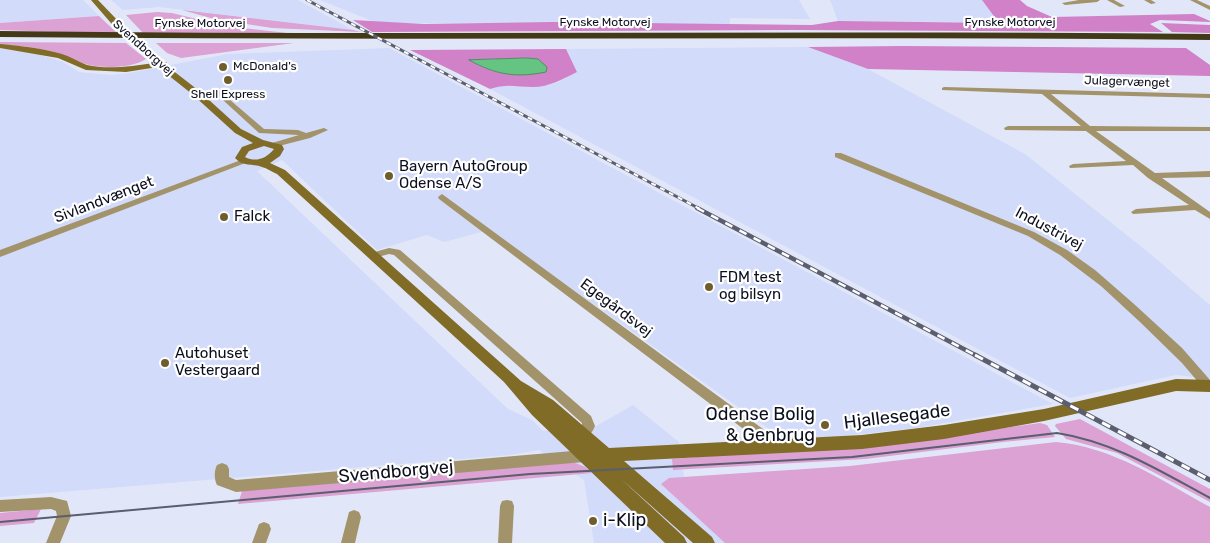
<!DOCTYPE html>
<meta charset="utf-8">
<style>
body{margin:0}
canvas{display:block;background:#e1e7f8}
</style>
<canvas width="1210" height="543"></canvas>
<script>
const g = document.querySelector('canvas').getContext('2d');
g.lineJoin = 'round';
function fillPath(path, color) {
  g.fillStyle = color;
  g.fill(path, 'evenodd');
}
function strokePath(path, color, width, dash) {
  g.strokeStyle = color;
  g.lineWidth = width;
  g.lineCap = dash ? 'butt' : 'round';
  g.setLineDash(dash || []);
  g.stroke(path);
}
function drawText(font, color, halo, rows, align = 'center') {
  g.font = font + ' Rubik,sans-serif';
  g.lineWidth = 4.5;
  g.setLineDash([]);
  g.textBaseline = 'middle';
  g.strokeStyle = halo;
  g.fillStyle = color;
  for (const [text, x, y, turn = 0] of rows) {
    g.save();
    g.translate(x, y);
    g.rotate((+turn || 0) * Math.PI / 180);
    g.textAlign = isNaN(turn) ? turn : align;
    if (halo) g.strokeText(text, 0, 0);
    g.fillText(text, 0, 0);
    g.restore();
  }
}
fillPath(new Path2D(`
 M0,0H83L99,16L0,23Z
 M111,0H298L353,30L159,7L123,10Z
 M320,0H799L810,19L730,18V24L377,23Z
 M830,0H982L1000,23L838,21Z
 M808,47L868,69L1025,154L1148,252L1210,305V379L1176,375L1070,398L490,89L503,84L533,87L556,83L577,72L566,49Z
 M0,48L29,51L63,62L79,72L111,75L129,73L228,54L389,48L1053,404L916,428L799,441L779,436L489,230L444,242L427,235L377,250L282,160L257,171L508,409L532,420L543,431L591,429L633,405L679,442L684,477L774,471L818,543H594L584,480L539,450L510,455L0,497Z`), '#d2dbf9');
fillPath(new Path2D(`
 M182,10L353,30L361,32L272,28L214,19Z
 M157,12L172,13L225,26L296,34H144L126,15Z
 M99,16L118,34L0,30V23Z
 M0,42L126,43L146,59C130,69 100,69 82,63C71,59 61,53 50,51C33,47 17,45 0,45Z
 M156,43H294L181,58L167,53Z
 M1080,419L1210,489V502L1117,453L1066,439L1055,426L1056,424Z
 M1040,423L1047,425L1055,437L1003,442L865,459L673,470L672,459L911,441Z
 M1056,442C1113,447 1161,480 1210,507V543H725L661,484L669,478L850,466Z
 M573,462L585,467L592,473L238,504L242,491Z
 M41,509L34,523L0,526V513Z`), '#dba2d3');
fillPath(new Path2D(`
 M982,0H1020L1027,6L1052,17L1194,14L1210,21V22L1160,20L1150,24L1163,32L794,30L372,32L353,20L424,24L553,22L812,25L838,21L999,23Z
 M1161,23L1210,25V33L1172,32Z
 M903,46L1186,48L1210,65V76L868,69L808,47Z
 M566,49L577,72C563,79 549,87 533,87C516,87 507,83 490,89L410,50ZM527,58L538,60L529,75C507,75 488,72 470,60Z`), '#d181c7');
const water = new Path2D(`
 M527,58L538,59L547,67L546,72C516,78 496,75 469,60Z`);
fillPath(water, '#66c482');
strokePath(water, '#4b8e64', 1);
fillPath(new Path2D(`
 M1079,0H1100L1097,2L1065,5L1062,3Z
 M1107,0H1114L1125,6L1120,7Z
 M1144,0H1151L1156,3L1151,4Z
 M1190,0H1197L1210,6V10Z
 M944,87L1210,94V98L1051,94L1090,126L1210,127V131H1096L1155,173L1210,171V177L1162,178L1210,212V219L1195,210L1133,214L1131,212L1136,209L1189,205L1148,178L1133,165L1070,168L1069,166L1073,164L1126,161L1086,131L1005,130L1004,128L1008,126H1081L1042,94L942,90V88Z
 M212,88H216L264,129L298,130L306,133L324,128L328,130L310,138L275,147H272V143L299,135L259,133L212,90Z
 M835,153H841L1034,232L1067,250L1095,270L1134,304L1182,348L1210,380V390L1204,389L1182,363L1140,322L1101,286L1060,255L1028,236L835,157Z
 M241,160H247L248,162L0,257V250Z
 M442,194L763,429L772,448L771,452L766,454L761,452L754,437L439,199L438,197Z
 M389,248L400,250L591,416L595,426C592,433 587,441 579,438L577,434L582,425V423L394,255L389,254L374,258L369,255L371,253Z
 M584,450L589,452L591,456L589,460L584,462L236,492L217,485C214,479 214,471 217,465L222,463L227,465L229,469V477L236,480Z
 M51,497L67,501L71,516L60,543H46L57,516L56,511L51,509L0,512V500Z
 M507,500L512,501L514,506L512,543H498L500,506L502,501Z
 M354,510L359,512L361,517L355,543H341L349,512Z
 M264,522L269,524L271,529L266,543H252L259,524Z`), '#a2936a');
fillPath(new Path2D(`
 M91,0H98L123,26L162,62H167V66L198,90L241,129L263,140L282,145L284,149L280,156L270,163L285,170L521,381L553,400L609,448L862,435L944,425L1044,409L1176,379L1210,380V392L1176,391L1044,421L944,439L862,449L624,461L712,537L715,543H693L620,478L684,537L687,543H665L532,415L504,382L277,174C272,172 267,168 262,167C252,163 243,167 235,158L242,147L253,143L235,133L192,94L158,67L126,72L86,70L58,58L0,48V44C21,46 42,48 62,54C71,57 79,62 87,65C108,70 133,66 154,63L117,30ZM264,146L274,149C267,158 256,163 245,157L249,151Z`), '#806b27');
fillPath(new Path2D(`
 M0,31C403,36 807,30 1210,34V40C807,36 403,41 0,37Z`), '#443917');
strokePath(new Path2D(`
 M0,522L530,474L852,457L1057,433C1114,442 1160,471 1210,498`), '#5a5e6e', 2);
const railFar2 = new Path2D(`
 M307,0L700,209`);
const railFar1 = new Path2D(`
 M697,208L977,356`);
const rail = new Path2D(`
 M975,355L1210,480`);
strokePath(railFar2, '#5a5e6e', 3);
strokePath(railFar1, '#5a5e6e', 4.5);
strokePath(rail, '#5a5e6e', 5);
strokePath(railFar2, '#fff', 2, [5]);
strokePath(railFar1, '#fff', 2.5, [8]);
strokePath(rail, '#fff', 3, [9]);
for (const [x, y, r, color] of [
 [223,67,5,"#6f5e2c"],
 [228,80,5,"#6f5e2c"],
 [389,176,5,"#6f5e2c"],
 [224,217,5,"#6f5e2c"],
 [709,287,5,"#6f5e2c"],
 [165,363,5,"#6f5e2c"],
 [825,425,5,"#6f5e2c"],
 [593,521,5,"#6f5e2c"]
]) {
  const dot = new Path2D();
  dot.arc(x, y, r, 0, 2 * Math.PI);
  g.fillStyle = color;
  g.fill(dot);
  strokePath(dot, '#fff', 2);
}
drawText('12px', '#0c0f1e', '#fff', [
 ["Fynske Motorvej",605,23],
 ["Fynske Motorvej",1010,23],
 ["Fynske Motorvej",200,24],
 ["Svendborgvej",143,48,42],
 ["Julagervænget",1127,82,2]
]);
drawText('12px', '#0c0f1e', '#fff', [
 ["McDonald's",233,67],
 ["Shell Express",228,95,"center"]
], 'left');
drawText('15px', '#0c0f1e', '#fff', [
 ["Bayern AutoGroup",399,167],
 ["Odense A/S",399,184],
 ["Falck",234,217],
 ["FDM test",719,278],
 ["og bilsyn",719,295],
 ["Autohuset",175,354],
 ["Vestergaard",175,371]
], 'left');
drawText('15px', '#0c0f1e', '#fff', [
 ["Sivlandvænget",104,200,-21],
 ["Industrivej",1049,229,28],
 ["Egegårdsvej",616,308,37]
]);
drawText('18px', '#0c0f1e', '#fff', [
 ["Odense Bolig",815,415],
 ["& Genbrug",815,436],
 ["i-Klip",603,521,"left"]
], 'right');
drawText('18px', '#0c0f1e', '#fff', [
 ["Hjallesegade",897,417,-7],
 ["Svendborgvej",396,472,-5]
]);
</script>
